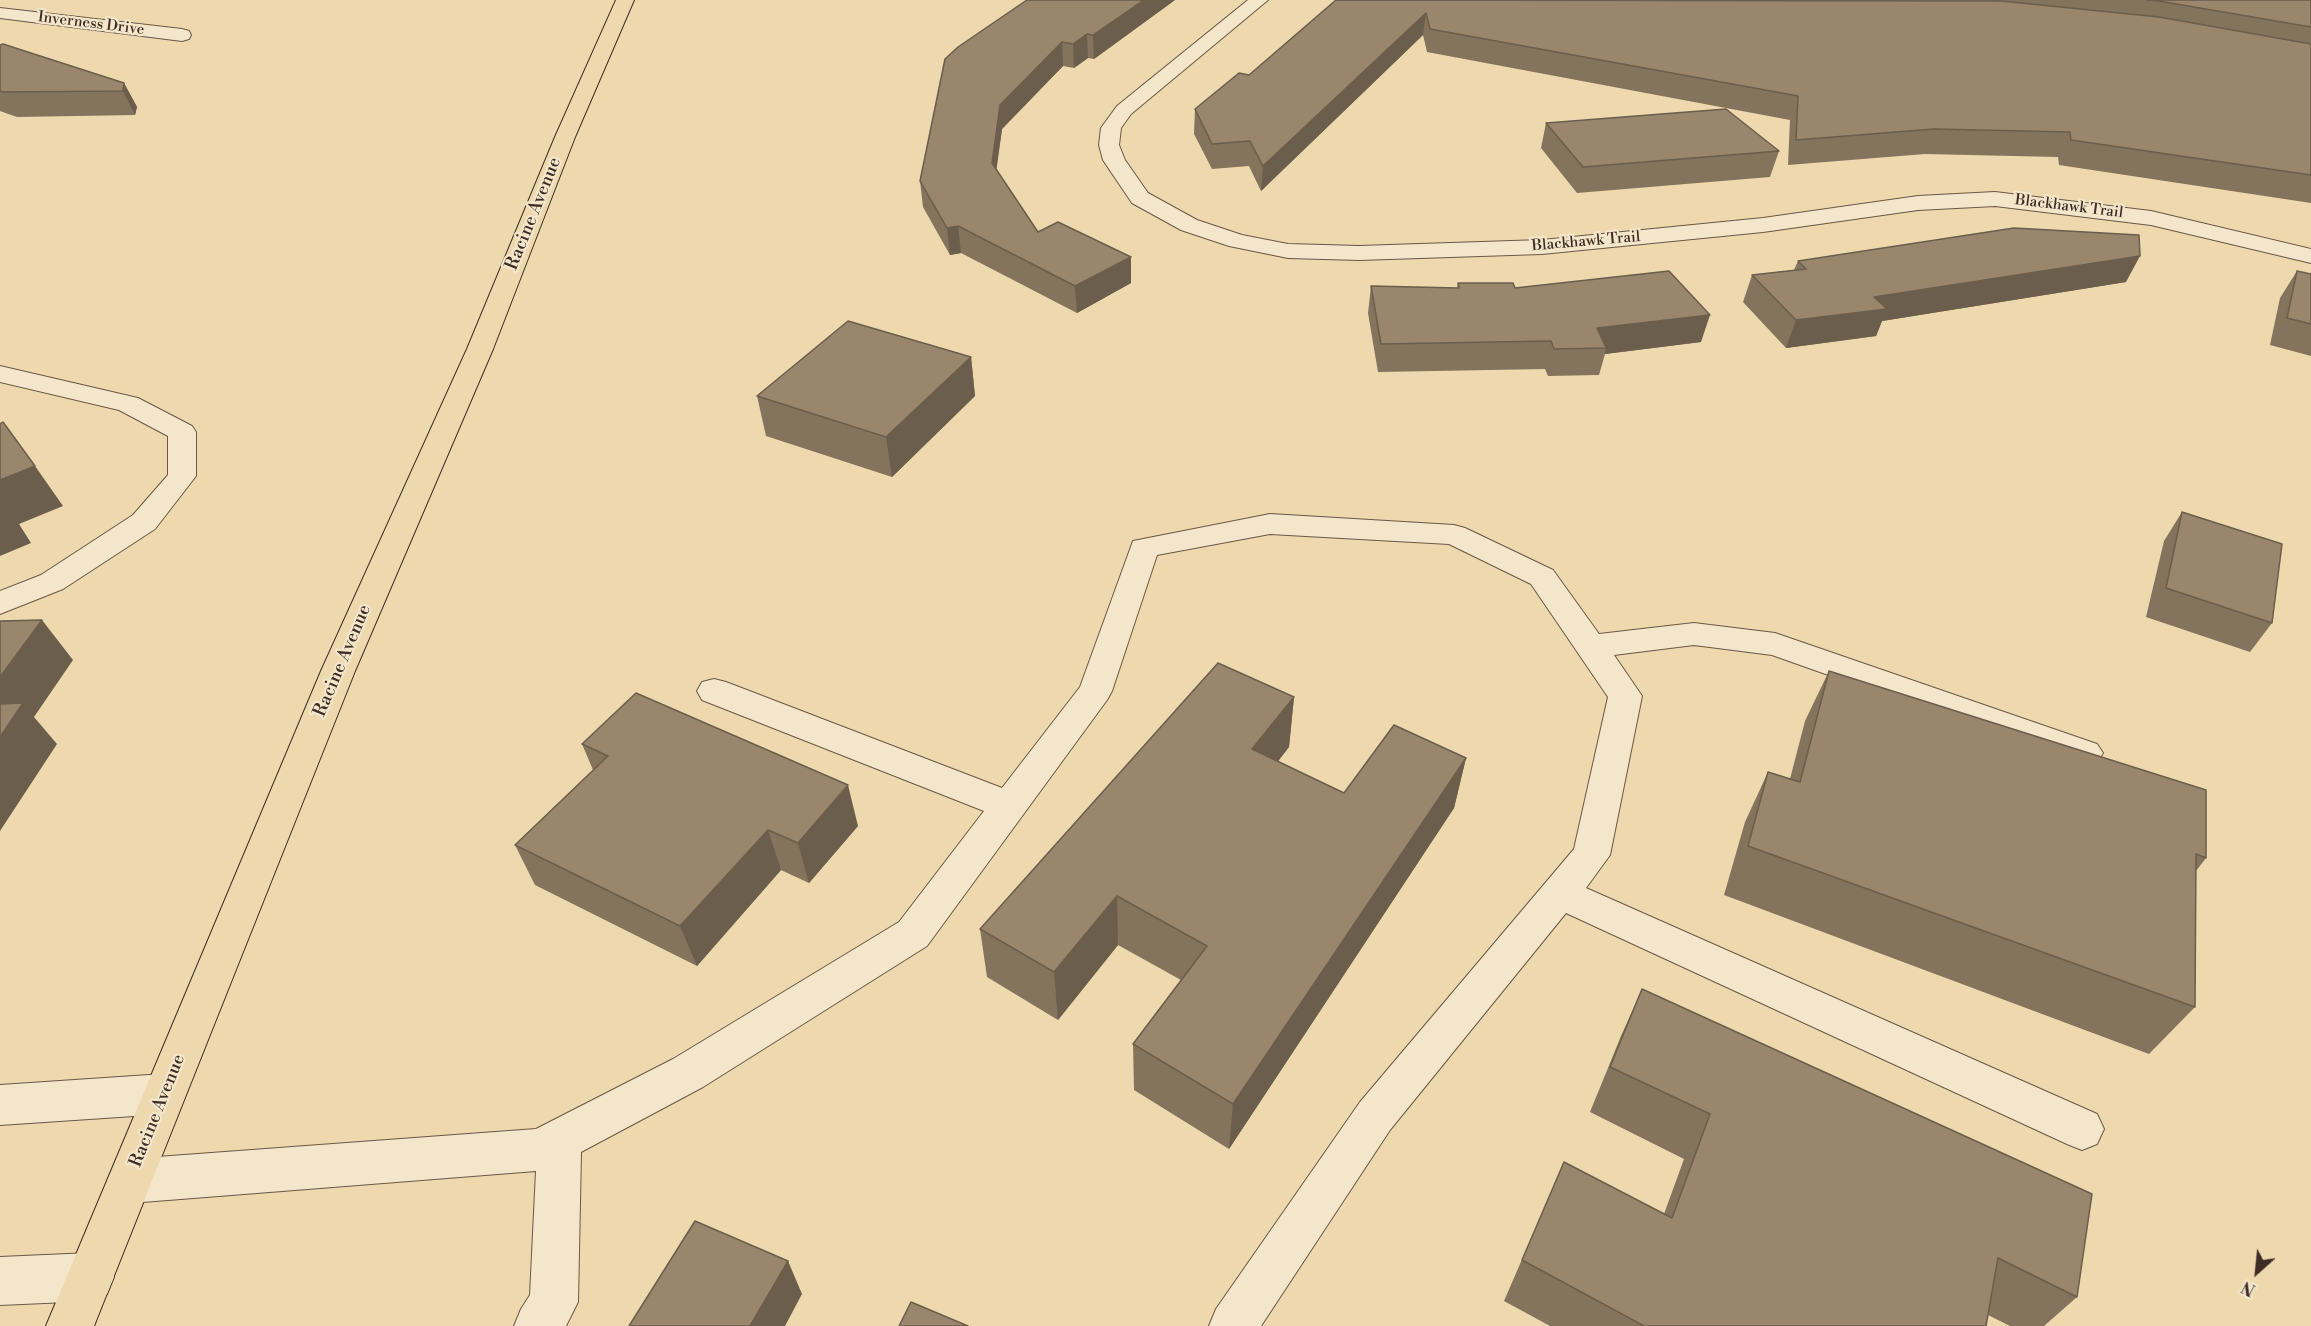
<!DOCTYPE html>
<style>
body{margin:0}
#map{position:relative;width:2311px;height:1326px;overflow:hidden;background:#edd9ad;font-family:"Libre Bodoni",serif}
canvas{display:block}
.north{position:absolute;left:2227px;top:1242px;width:60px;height:60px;-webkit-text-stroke:4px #f3e6ca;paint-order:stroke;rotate:207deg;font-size:16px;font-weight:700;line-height:24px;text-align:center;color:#3f2c25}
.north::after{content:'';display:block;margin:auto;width:21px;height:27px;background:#3f2c25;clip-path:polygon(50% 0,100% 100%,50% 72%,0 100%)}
</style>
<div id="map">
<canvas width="2311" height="1326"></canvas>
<div class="north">N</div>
</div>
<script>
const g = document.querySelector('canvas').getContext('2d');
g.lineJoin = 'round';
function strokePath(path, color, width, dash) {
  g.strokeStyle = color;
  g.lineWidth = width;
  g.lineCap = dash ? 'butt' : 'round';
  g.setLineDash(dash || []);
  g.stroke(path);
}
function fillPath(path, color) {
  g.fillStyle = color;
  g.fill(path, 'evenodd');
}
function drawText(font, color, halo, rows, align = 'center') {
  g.font = font + ' "Libre Bodoni",serif';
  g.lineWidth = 4.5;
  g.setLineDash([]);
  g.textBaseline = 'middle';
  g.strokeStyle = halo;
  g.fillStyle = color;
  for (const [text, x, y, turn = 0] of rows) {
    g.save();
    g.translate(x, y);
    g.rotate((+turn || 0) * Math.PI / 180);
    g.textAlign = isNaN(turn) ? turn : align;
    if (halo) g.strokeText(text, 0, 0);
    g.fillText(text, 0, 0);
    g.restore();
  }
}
const minor = new Path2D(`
 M1248,0H1268L1131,114L1121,128L1119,145L1125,160L1148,193L1197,220L1242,235L1288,244L1359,246L1542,240L1763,218L1918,196L1995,192L2151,211L2311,249V263L2151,225L1995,206L1918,210L1763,232L1542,254L1359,260L1288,258L1229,246L1181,230L1132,203L1103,160L1099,145L1101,128L1117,106Z
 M0,8L182,29L189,31L191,35L189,39L182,41L0,18Z
 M0,366L138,398L192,426L196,432V476L155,529L63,589L0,614V591L41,575L133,515L168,475V436L119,410L0,382Z
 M1270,514L1454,525L1465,528L1553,570L1599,634L1694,623L1775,633L2097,744L2103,753L2097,762L2085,766L1772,655L1694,645L1614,655L1642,696L1610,855L1586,888L2097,1114L2104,1129L2097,1144L2082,1150L2067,1144L1566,913L1390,1130L1261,1326H1209L1216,1309L1360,1102L1574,849L1608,697L1531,584L1449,544L1270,534L1157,555L1112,691L1107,700L927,946L703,1087L581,1152L578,1302L566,1326H514L521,1309L530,1295L536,1171L130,1203L114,1196L107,1181L114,1166L130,1159L536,1129L673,1059L899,922L984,811L702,700L697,691L702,682L714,679L726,682L1002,788L1080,687L1133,541Z
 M164,1074L179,1080L185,1094L179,1108L164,1114L0,1125V1085Z
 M90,1253L107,1260L114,1277L107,1294L90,1301L0,1305V1257Z`);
const major = new Path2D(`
 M616,0H634L575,137L493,349L355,671L94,1326H46L321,671L467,349L555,137Z`);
strokePath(minor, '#6a5747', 2);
strokePath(major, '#3f2c25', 2);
fillPath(minor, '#f3e6ca');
fillPath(major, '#edd9ad');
fillPath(new Path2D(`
 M1175,0L1094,59L1088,58L1074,68L1063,66L1002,129L996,170L1038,232L1131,283L1077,313L961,253L950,255L923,207L920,181L958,47Z
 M1336,0H2311V203L2059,165L2058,157L1925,154L1788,165L1790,120L1427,52L1423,35L1261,191L1249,166L1212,169L1194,134L1195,109L1249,75Z
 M0,45L124,83L137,107L135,115L17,117L0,111Z
 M1546,123L1779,151L1770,177L1577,193L1541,148Z
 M1798,261L2126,282L1882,321L1876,336L1786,348L1743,302L1752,275L1794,270Z
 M2297,271L2311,274V356L2270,345L2280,298Z
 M1458,283L1515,288L1701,342L1605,354L1599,375L1548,376L1545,369L1378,372L1368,313L1371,286L1457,288Z
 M971,357L975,396L892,477L766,436L757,396Z
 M2182,512L2272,623L2250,652L2146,617L2164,541Z
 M1829,671L2206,858L2196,871L2195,1007L2149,1054L1724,895L1745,822L1768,772L1790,779L1805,721Z
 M1294,697L1289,747L1278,761L1344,793L1466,758L1454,808L1229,1149L1134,1090L1133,1044L1181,980L1118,945L1058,1020L987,977L980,929Z
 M582,744L858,826L809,883L781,870L697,966L535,885L515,845L593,770Z
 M1642,989L2077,1297L2044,1326H2010L1988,1315L1986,1326H1550L1504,1301L1564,1162L1664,1214L1684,1159L1590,1112L1621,1036Z`), '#84735d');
fillPath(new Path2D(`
 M1144,0H1175L1094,59L1093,35Z
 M1426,13L1423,35L1261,191L1263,166Z
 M1087,34L1088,58L1074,68L1073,44Z
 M1062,42L1063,66L1002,129L994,188L992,163L1000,105Z
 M124,83L137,107L135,115L123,91Z
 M958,226L961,253L950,255L947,228Z
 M2140,256L2126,282L1882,321L1876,336L1786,348L1796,320L1874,297Z
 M1131,257V283L1077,313L1075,286Z
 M1710,315L1701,342L1605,354L1606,348L1597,328Z
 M971,357L975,396L892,477L886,437Z
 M35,466L63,506L19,524L31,543L0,556V480Z
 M42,620L73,660L34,717L57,744L0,831V677Z
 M1294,697L1289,747L1249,799L1252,749Z
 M1466,758L1454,808L1229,1149L1233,1104Z
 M848,785L858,826L809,883L798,843Z
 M768,830L781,870L697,966L680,926Z
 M1117,896L1118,945L1058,1020L1054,972Z
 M788,1261L802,1294L785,1326H750Z`), '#6b5e4c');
const building = new Path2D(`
 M1027,0H1144L1093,35L1087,34L1073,44L1062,42L1000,105L992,163L1038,232L1058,222L1131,257L1075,286L958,226L947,228L920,181L945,59L958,47Z
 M1336,0L2001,1L2159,17L2311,44V175L2071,140L2070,132L1934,129L1796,140L1798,96L1430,29L1426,13L1263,166L1250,141L1212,144L1195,109L1239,73L1249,75Z
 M2147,0H2311V27L2159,1Z
 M3,44L124,83L123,91L3,92L0,91V45Z
 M1726,109L1779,151L1583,167L1546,123Z
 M2014,228L2139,235L2140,256L1874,297L1887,309L1796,320L1752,275L1806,269L1798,261Z
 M1669,271L1710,315L1597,328L1606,348L1554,349L1551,341L1381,344L1371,286L1459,288L1458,283H1513L1515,288Z
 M2297,271L2311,274V324L2287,318Z
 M848,321L971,357L886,437L757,396Z
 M3,422L35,466L0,480V424Z
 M2182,512L2282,544L2272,623L2166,588Z
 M42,620L0,677V621Z
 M1218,663L1294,697L1252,749L1344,793L1394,725L1466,758L1233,1104L1133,1044L1207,946L1117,896L1054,972L980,929Z
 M1829,671L2206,790V858L2196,854L2195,1007L1748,846L1768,772L1800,782Z
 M636,693L848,785L798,843L768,830L680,926L515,845L608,756L582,744Z
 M23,703L0,737V704Z
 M1642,989L2092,1194L2077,1297L1998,1258L1986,1326H1644L1522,1260L1564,1162L1672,1218L1710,1114L1610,1067Z
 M695,1221L788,1261L750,1326H629Z
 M911,1302L968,1326H899Z`);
fillPath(building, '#99866c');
strokePath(building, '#6b5e4c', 1.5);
drawText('15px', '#3f2c25', '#f3e6ca', [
 ["Inverness Drive",91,24,7],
 ["Blackhawk Trail",2069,207,7],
 ["Blackhawk Trail",1586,242,-5]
]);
drawText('18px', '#3f2c25', '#f3e6ca', [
 ["Racine Avenue",534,214,-68],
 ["Racine Avenue",343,661,-67],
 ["Racine Avenue",158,1111,-68]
]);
</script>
